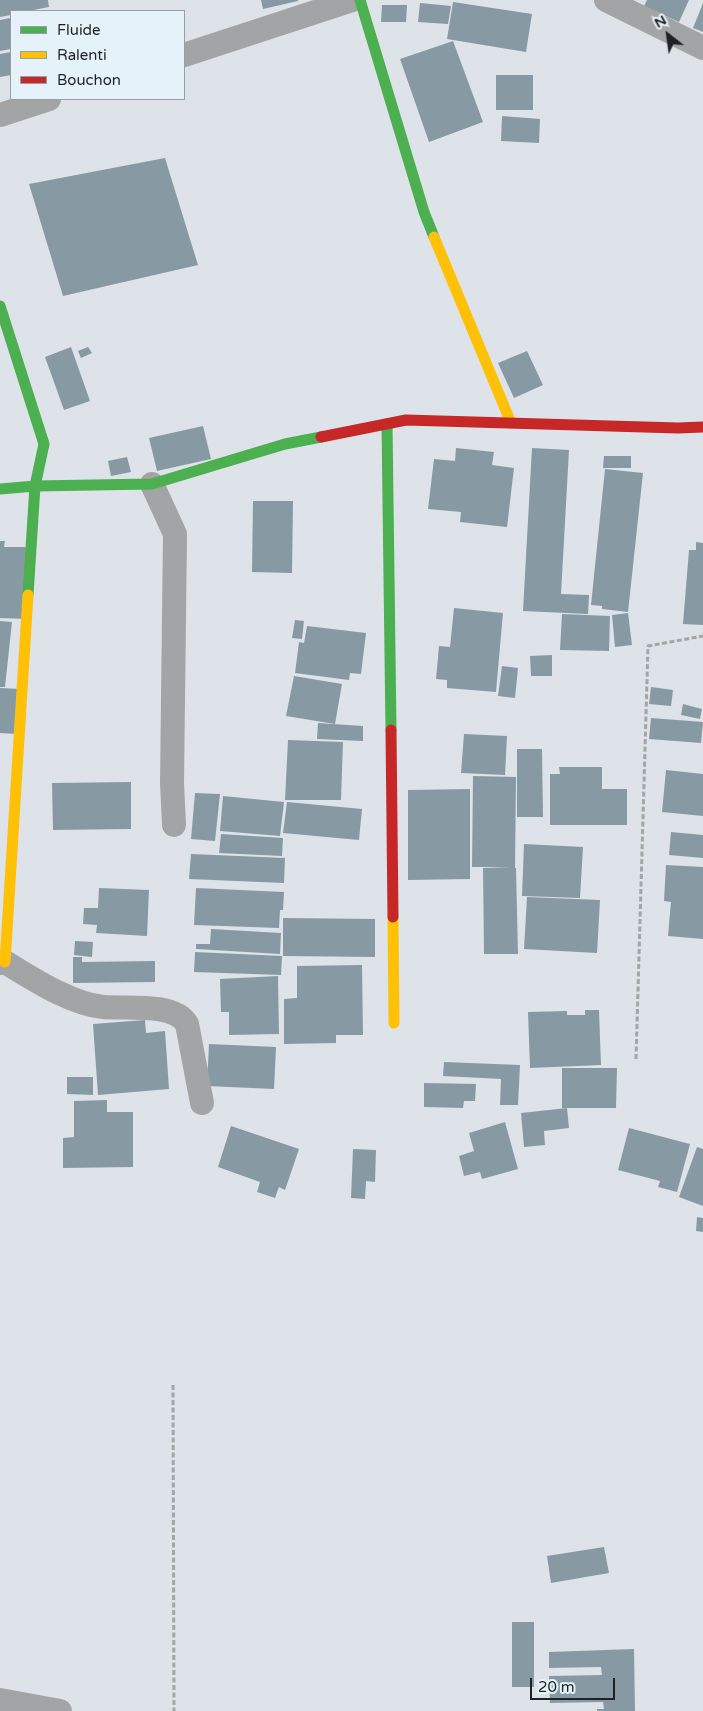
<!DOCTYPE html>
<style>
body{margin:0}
#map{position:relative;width:703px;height:1711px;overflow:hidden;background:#dde3e8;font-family:"Varela Round",sans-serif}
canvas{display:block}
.legend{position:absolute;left:10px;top:10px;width:175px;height:90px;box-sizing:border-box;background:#e6f2f9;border:1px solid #969fa4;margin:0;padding:6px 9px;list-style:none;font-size:15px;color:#1e2225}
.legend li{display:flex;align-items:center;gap:10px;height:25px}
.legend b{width:25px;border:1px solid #969fa4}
.north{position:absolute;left:643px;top:10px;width:50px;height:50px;-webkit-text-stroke:4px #e6f2f9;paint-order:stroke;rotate:330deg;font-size:14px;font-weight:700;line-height:20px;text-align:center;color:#1e2225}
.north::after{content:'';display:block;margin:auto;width:18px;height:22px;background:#1e2225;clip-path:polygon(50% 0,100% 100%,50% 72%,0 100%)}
.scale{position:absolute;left:530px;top:1678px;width:85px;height:22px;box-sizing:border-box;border:2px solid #1e2225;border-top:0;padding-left:6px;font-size:15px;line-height:18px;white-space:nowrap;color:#1e2225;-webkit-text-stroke:4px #e6f2f9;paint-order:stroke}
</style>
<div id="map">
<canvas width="703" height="1711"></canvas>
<ul class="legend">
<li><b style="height:6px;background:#4caf50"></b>Fluide</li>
<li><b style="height:6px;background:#ffc107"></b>Ralenti</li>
<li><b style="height:6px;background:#c62828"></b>Bouchon</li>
</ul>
<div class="north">N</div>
<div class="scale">20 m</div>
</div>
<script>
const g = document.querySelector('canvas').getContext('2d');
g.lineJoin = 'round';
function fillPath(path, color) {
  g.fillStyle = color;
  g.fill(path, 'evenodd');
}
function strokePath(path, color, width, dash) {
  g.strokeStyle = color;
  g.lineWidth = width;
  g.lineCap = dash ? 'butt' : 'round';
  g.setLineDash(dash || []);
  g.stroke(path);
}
fillPath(new Path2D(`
 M0,0H48L49,7L28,11H11V15L0,17Z
 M261,0H298V1L263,9Z
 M647,0H689L679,22L644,6Z
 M453,2L532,14L526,52L447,39Z
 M420,3L451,6L448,24L418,22Z
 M703,3V32L693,28Z
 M382,5H407L406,22H381Z
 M10,18L11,49L0,51V20Z
 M453,41L483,122L429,142L400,59Z
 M11,52V75L0,77V54Z
 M496,75H533V110H496Z
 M502,116L540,119L539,143L501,141Z
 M165,158L198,265L63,296L29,184Z
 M71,347L90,401L64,410L45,357Z
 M88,347L92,353L81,358L78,351Z
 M527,351L543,385L514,398L498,363Z
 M203,426L211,459L157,471L149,438Z
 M456,448L494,452L492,465L514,468L507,527L460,522L461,512L428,509L434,459L455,461Z
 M532,448L569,450L561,594L589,595L588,614L523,611Z
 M604,456H631V468H603Z
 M127,457L131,472L111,476L108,461Z
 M605,469L643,473L628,612L602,609V606L591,605Z
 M253,501H293L292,573L252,572Z
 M0,541H5L4,547H27V619L0,618Z
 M696,542L703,543V625L683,624L689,550H696Z
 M454,608L503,613L496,692L447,688V680L436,679L439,646L450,647Z
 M628,613L632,645L615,647L612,615Z
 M562,614L610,616L609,651L560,650Z
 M295,620L304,621L302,639L292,638Z
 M0,621L12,622L5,687H0Z
 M307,626L366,633L361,674L350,673L349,680L295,673L299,642L304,643Z
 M552,655V676H531L530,656Z
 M502,666L518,668L515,698L498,696Z
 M294,676L342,684L335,724L286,716Z
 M651,687L673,690L671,706L649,704Z
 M0,688L20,689L17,734L0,733Z
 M683,704L702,709L700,719L681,715Z
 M651,718L703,722L701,743L649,739Z
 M318,723L363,726V741L317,739Z
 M464,734L507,736L505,775L461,773Z
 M288,740L343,742L341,800H285Z
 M517,749H542L543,817H517Z
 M559,767H602V789H627V825H550V774H560Z
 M666,770L703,774V816L662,812Z
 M473,776L516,777L515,868H516L518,954H484L483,868L511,867H472Z
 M131,782V829L53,830L52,783Z
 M470,789V879L408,880V790Z
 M195,793L220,794L215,841L191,839Z
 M223,796L284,802L280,836L220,831Z
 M287,802L362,809L359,840L283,833Z
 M671,832L703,835V858L669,855Z
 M221,834L283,838L282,856L219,853Z
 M524,844L583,847L580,898L522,896Z
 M191,854L285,858L284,883L189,879Z
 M666,865L703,867V939L668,936L671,902L664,901Z
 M99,888L149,890L147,936L96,933L97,925L83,924L84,908H98Z
 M196,888L284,892L283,910H280L279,928L194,925Z
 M527,897L600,900L597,953L524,949Z
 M283,918L375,919V957L283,956Z
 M211,929L281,933L280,954L196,949V944H210Z
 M75,941L93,942L92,957L74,955Z
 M195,952L282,956L281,975L194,972Z
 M73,957H82V962L155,961V982L73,983Z
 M362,965L363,1035H336V1043L284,1044V999L297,998V966Z
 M278,976L279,1034L229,1035V1012H221L220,979Z
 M585,1010H599L601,1065L530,1068L528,1012L567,1011V1015H585Z
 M145,1020L146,1033L165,1031L169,1089L98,1095L93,1024Z
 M209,1044L276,1047L274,1089L207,1086Z
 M444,1062L520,1065L518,1105H500L501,1079L443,1076Z
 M562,1068H617L616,1108H562Z
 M67,1077H93V1095L67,1094Z
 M424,1083L476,1084L475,1101H464L463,1108L424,1107Z
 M107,1100V1112H133V1167L63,1168V1138L74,1137V1101Z
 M567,1108L569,1128L544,1131L545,1145L524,1147L521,1113Z
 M505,1122L518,1169L482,1179L480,1172L464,1176L459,1156L474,1151L469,1133Z
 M231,1126L299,1149L285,1190L279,1187L275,1198L257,1192L260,1182L218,1167Z
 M629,1128L690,1144L677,1192L658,1187L660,1181L618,1170Z
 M697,1147L703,1149V1206L679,1197Z
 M353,1149L376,1150L375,1182L366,1181L365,1199L351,1198Z
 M697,1217L703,1218V1232L696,1231Z
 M604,1547L609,1573L551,1583L547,1556Z
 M512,1622H534V1687H512Z
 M634,1649L635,1711H597V1709H604L603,1702L550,1703L549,1676L602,1675L601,1667L549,1668V1652Z`), '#879aa4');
strokePath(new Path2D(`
 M636,1059L648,646L703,636
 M173,1385L174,1711`), '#a3a5a7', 3, [5, 2.5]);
strokePath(new Path2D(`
 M606,0L703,48
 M184,55L352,0
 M0,115L49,99
 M152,484L175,534L172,783L174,825
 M0,963L5,962C33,979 71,1004 103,1007C126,1009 174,1002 187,1024L202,1103
 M0,1700L60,1711`), '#a3a4a5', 24);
strokePath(new Path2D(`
 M360,0L424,212L434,237
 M0,306L44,444L35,486L28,595
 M387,424L391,730
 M0,489L35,486L152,484L285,444L321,437`), '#4caf50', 11);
strokePath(new Path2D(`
 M434,237L511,423
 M393,917L394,1023
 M5,962L28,595`), '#ffc107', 11);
strokePath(new Path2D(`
 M321,437L406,420L678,428L703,427
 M391,730L393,917`), '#c62828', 11);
</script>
